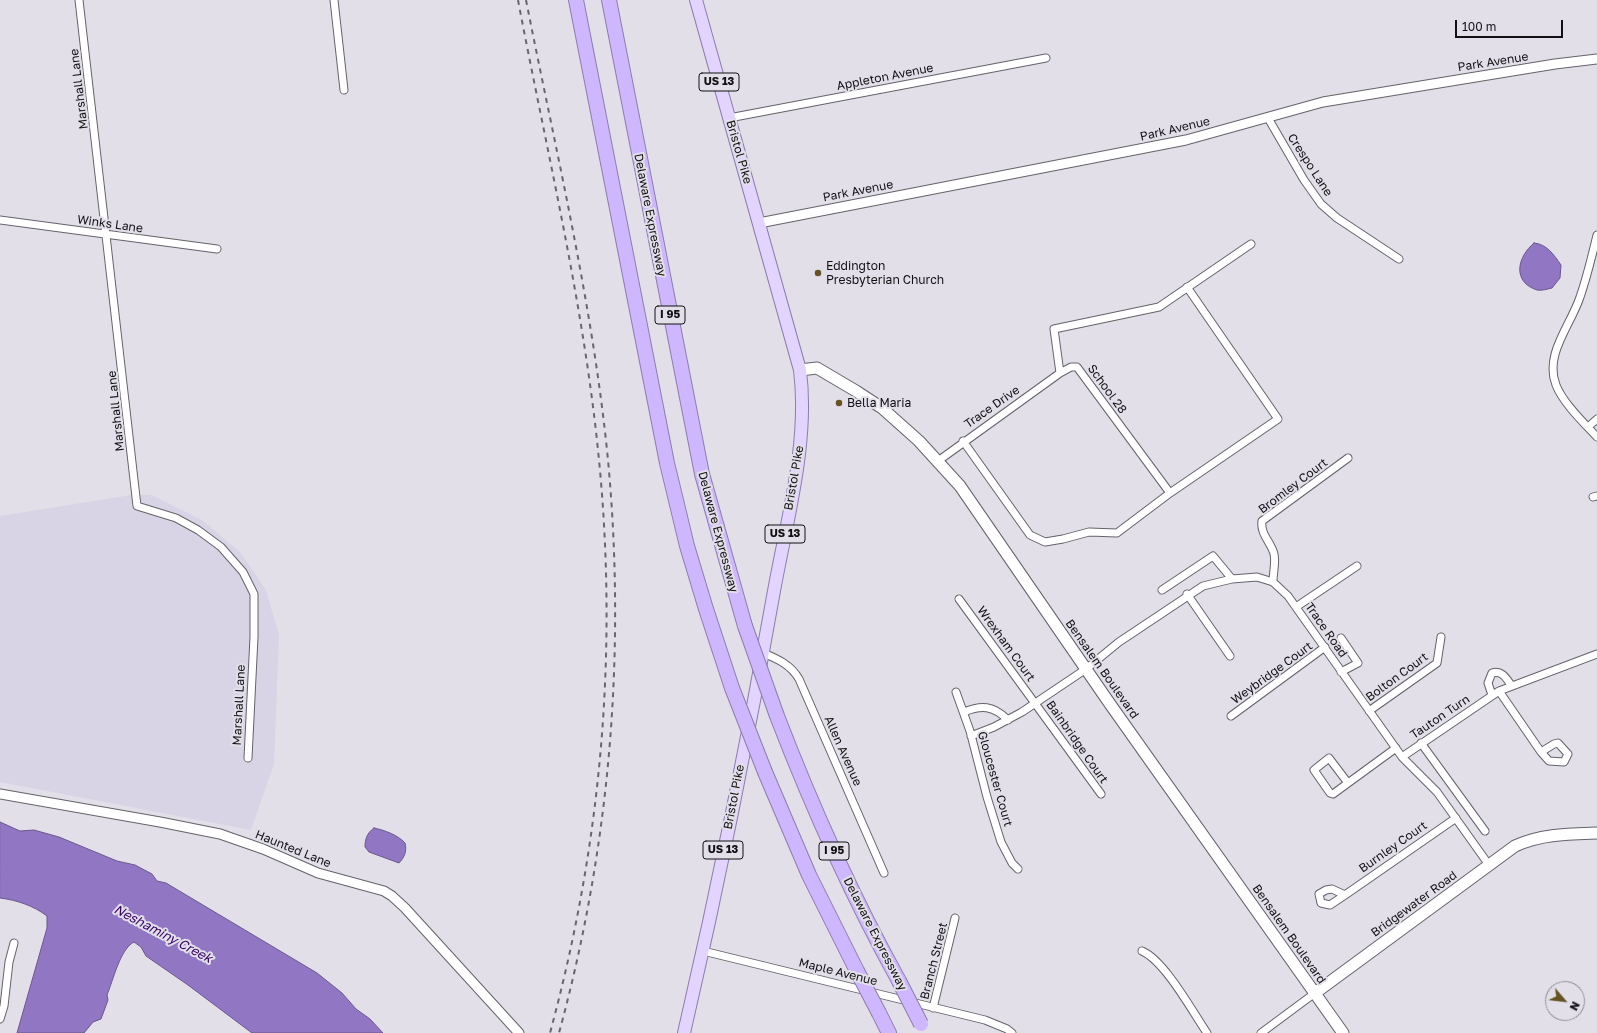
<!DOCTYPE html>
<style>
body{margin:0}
#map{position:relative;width:1597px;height:1033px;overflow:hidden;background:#e2dfe9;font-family:"Golos Text",sans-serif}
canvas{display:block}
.north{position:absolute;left:1545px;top:981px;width:40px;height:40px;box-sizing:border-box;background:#e2dfe9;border:1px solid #8e8c93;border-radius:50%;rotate:118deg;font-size:11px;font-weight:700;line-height:16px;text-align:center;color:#111013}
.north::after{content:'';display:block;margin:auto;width:14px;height:18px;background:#665321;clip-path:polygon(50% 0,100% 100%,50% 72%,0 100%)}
.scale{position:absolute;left:1455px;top:20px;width:108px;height:18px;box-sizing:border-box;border:2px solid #111013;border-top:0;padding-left:5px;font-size:12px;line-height:14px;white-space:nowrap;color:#111013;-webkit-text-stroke:3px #e2dfe9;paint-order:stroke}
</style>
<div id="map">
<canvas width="1597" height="1033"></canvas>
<div class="north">N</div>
<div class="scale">100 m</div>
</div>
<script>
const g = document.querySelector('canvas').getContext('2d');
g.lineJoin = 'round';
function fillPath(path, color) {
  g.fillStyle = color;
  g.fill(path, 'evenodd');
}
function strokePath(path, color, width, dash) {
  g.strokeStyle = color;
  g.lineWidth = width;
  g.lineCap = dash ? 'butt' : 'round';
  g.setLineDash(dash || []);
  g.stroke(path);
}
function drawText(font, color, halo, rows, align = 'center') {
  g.font = font + ' "Golos Text",sans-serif';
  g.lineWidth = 4;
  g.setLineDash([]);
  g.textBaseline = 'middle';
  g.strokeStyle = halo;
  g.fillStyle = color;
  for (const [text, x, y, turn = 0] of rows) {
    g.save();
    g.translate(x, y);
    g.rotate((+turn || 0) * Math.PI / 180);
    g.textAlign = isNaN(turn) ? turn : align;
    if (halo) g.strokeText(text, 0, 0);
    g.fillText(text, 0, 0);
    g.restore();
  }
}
fillPath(new Path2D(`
 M131,495H152L202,520L240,552L266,590L279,635L274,764L251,830L0,782V516Z`), '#d9d4e5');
const water = new Path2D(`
 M1534,243C1547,244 1554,255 1561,265L1560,278L1552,288C1548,289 1541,291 1537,290C1512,282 1517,257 1534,243Z
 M0,822L20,831L34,830L59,837L117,861L135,865L152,874L157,881L166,883L317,973L342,993L356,1009L370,1019L383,1033H252L188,985L146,956L141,947L134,942C120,949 113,981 107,995L108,1000L101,1019L93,1022L84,1033H17L47,928V916C34,906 17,900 0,898Z
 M374,828C384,830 398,835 405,843C407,850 405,857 399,863L369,852L365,847C365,839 367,833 374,828Z`);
fillPath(water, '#9176c4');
strokePath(water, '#6b578f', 1);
const minor = new Path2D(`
 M79,0L137,506L176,518L198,530L221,547L243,572L254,594V637L248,758
 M334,0L344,90
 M729,118L1046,58
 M1268,118L1304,180L1321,204L1337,218L1399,259
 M0,220L217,249
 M1597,235C1592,256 1587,277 1580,297C1571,325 1544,354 1556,385C1563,403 1584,423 1597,437
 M1588,427L1597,419
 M963,441L1030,535L1045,542L1063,539L1089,532L1117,533L1170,493L1278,419L1187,287
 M938,461L1060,373
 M1170,493L1077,367H1071L1060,373L1054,329L1159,307L1251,244
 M1593,497L1597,496
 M1273,582C1273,573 1276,562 1274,554C1271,542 1260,534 1262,521L1348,458
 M1162,590L1213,556L1232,579
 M1187,594L1230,656
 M959,599L1101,794
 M1296,607L1357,566
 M1341,638L1358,663L1341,672
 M763,653C778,659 791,665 799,679L884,873
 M1499,691L1541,752L1549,761L1564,762L1568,754L1558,743L1554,744L1541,752
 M956,692L970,731L987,797L1001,842L1012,863L1018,869
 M1492,695L1488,683L1492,673C1502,670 1506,678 1511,685
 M1369,711L1437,663L1441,637
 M964,712C981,705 993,705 1008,720
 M1231,716L1325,647
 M971,736L994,727L1022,712L1086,669L1119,642L1203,586L1232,579L1257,577L1273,582L1288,596L1402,757L1437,792L1489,865
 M1421,743L1485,831
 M1402,757L1499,691L1597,654
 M1348,783L1329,758L1314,770L1330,793L1333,794L1396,748
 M1332,889L1345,895L1330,905L1321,903L1319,894L1326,890Z
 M1345,895L1456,818
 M703,951L985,1020L1007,1029L1012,1033
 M1142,951C1165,961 1192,1011 1207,1033
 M933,1008L955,918
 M0,1019L4,1006L9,962L14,943
 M1261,1033L1315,993`);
const tertiary = new Path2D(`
 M759,223L1186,140L1323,102L1555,64L1597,59
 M0,794L160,822L220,834L263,849L318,873L384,891L392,896L405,908L519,1033`);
const secondary = new Path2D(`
 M800,370L817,368L856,391L882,408L919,441L960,486L1110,704L1343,1033
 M1315,993L1515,846C1541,834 1569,834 1597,833`);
const primary = new Path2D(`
 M684,1033C718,887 748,739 774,591C787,519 809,443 800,370L696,0`);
const motorway = new Path2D(`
 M576,0L667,463L687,546L706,609L732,688
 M609,0L702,474L745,626
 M777,716C812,807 852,896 899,981
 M765,772L809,875L857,971
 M879,1013L889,1033`);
strokePath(minor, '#64626a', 9);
strokePath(tertiary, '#64626a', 11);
strokePath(secondary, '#64626a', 13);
strokePath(primary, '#8c7dac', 14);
strokePath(motorway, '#8c7dac', 16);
strokePath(minor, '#fff', 7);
strokePath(tertiary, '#fff', 9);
strokePath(secondary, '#fff', 11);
strokePath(primary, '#e2d4fe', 12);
strokePath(motorway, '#ceb7fe', 14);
strokePath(new Path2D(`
 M518,0C547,153 584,305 599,460C618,655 601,845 550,1033
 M526,0C556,152 593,306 608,460C626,653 610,846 559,1033`), '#68666c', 2, [5, 5]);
const motorwayBridge = new Path2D(`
 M745,626L777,716
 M732,688L765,772
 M857,971L879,1013
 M899,981L921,1024`);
strokePath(motorwayBridge, '#8c7dac', 16, []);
strokePath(motorwayBridge, '#ceb7fe', 14);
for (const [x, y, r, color] of [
 [818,273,4,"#665321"],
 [839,403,4,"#665321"]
]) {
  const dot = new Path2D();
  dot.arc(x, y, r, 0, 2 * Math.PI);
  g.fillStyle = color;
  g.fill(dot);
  strokePath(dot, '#e2dfe9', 1.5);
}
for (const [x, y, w] of [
 [719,82,40],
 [670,315,30],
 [785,534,40],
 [723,850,40],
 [834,851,30]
]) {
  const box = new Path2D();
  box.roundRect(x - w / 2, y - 9, w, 18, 3);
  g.fillStyle = '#e2dfe9';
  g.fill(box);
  strokePath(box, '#111013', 1);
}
drawText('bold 11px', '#111013', null, [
 ["US 13",719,82],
 ["I 95",670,315],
 ["US 13",785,534],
 ["US 13",723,850],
 ["I 95",834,851]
]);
drawText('12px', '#111013', '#e2dfe9', [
 ["Park Avenue",1493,62,-9],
 ["Appleton Avenue",885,77,-11],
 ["Marshall Lane",79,89,-97],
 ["Park Avenue",1175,129,-13],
 ["Bristol Pike",739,152,74],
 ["Crespo Lane",1310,165,57],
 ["Park Avenue",858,191,-11],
 ["Delaware Expressway",650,215,79],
 ["Winks Lane",110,224,8],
 ["School 28",1107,389,54],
 ["Trace Drive",992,407,-35],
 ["Marshall Lane",116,411,-96],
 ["Bristol Pike",794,478,-80],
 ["Bromley Court",1293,486,-37],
 ["Delaware Expressway",718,532,75],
 ["Trace Road",1326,630,55],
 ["Wrexham Court",1006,644,54],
 ["Bensalem Boulevard",1102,669,55],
 ["Weybridge Court",1272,673,-36],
 ["Bolton Court",1397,677,-36],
 ["Marshall Lane",239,705,-87],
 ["Tauton Turn",1440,717,-34],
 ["Bainbridge Court",1077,742,55],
 ["Allen Avenue",843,751,66],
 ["Gloucester Court",995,779,74],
 ["Bristol Pike",734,797,-79],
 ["Burnley Court",1393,847,-35],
 ["Haunted Lane",293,849,22],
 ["Bridgewater Road",1414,904,-36],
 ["Delaware Expressway",875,934,63],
 ["Bensalem Boulevard",1289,934,55],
 ["Branch Street",934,961,-76],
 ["Maple Avenue",838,972,14]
]);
drawText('12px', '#111013', '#e2dfe9', [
 ["Eddington",826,266],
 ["Presbyterian Church",826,280],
 ["Bella Maria",847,403]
], 'left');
drawText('italic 13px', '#370467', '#e2dfe9', [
 ["Neshaminy Creek",163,934,28]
]);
</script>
